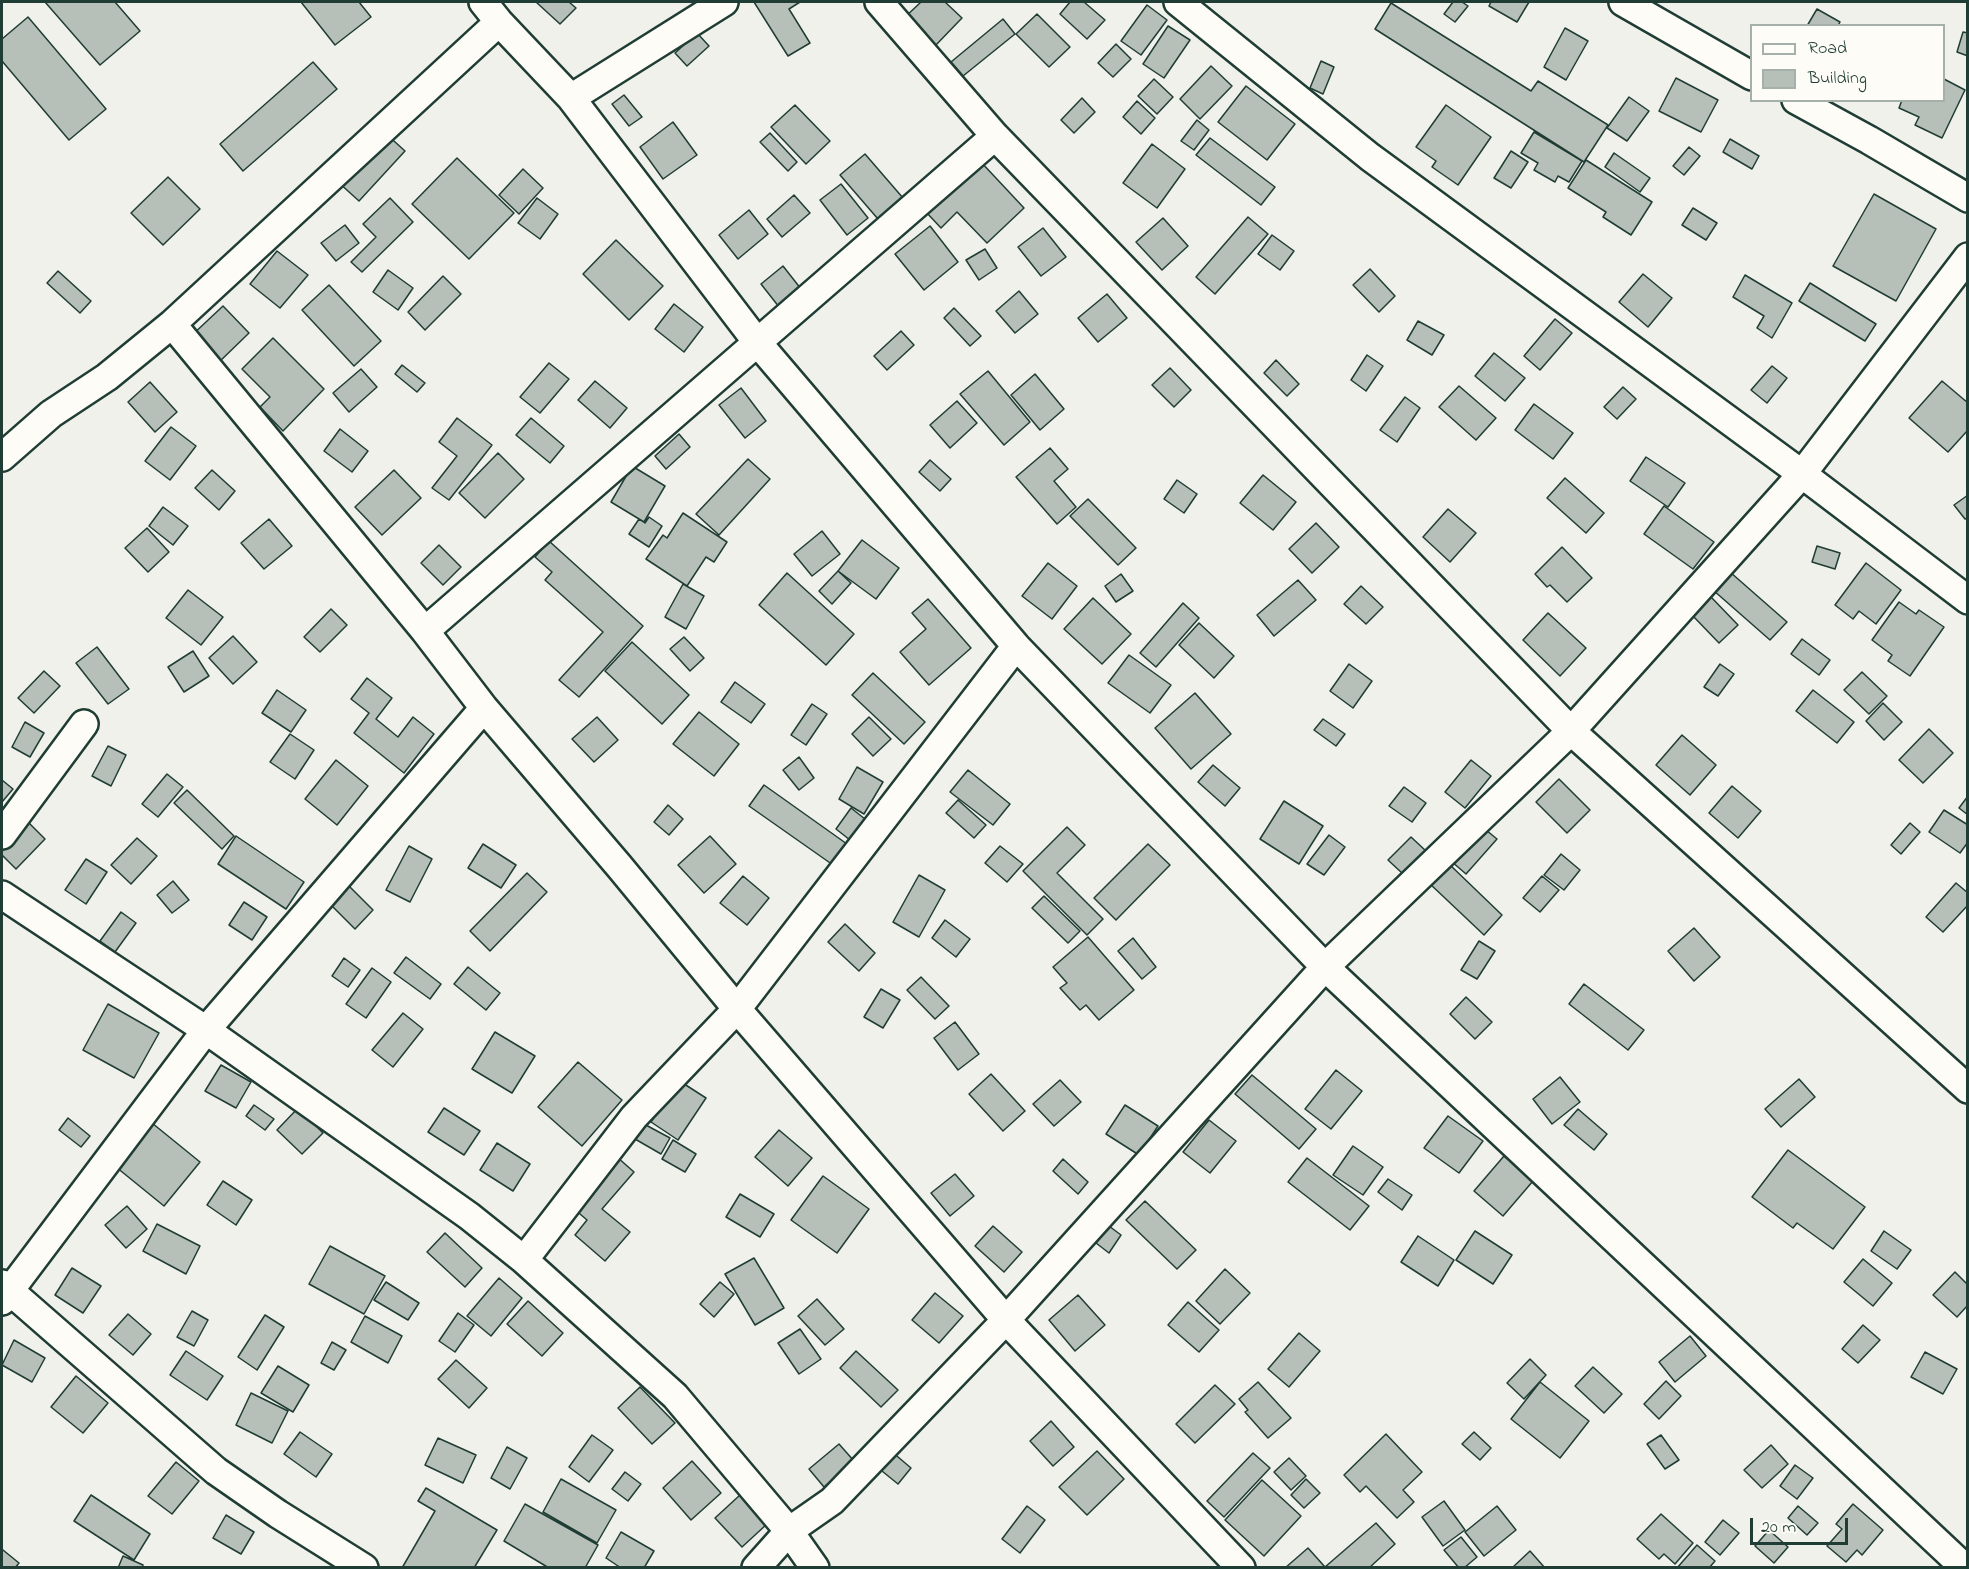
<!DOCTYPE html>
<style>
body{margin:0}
#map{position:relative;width:1969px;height:1569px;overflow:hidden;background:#f0f1eb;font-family:"Indie Flower",sans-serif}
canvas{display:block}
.frame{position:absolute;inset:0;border:3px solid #1f3d34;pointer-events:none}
.legend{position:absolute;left:1750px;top:24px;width:195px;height:78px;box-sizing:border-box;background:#fdfcf7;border:2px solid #a4b0a9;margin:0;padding:8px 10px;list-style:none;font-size:18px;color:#1f3d34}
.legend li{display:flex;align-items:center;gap:12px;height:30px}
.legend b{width:30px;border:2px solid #a4b0a9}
.scale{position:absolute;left:1750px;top:1518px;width:98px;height:27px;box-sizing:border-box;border:3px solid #1f3d34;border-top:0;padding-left:8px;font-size:18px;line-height:21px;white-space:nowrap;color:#1f3d34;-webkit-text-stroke:4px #fdfcf7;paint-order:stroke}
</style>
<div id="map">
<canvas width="1969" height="1569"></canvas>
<div class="frame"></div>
<ul class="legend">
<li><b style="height:8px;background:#fdfcf7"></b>Road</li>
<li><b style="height:16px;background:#b6bfb8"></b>Building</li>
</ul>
<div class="scale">20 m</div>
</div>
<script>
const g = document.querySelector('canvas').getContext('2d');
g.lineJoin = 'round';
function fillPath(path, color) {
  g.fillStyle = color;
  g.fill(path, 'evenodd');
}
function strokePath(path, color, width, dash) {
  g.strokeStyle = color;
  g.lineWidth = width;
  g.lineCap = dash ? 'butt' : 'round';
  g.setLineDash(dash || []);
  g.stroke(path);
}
const building = new Path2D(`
 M45,2H115L140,31L100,65Z
 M301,2H359L371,17L335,45Z
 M536,2H569L576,8L560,24Z
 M754,2H800L789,9L810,43L788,56Z
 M921,2H945L962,18L934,47L904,18Z
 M1070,2H1084L1105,20L1087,39L1060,14Z
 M1453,2H1462L1468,6L1455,22L1444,14Z
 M1491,2H1529L1517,22L1489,6Z
 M1391,3L1531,91L1538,81L1608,125L1584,162L1375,29Z
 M1147,5L1167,20L1141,55L1121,41Z
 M1817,9L1840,22L1838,26H1807Z
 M1037,14L1070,47L1049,67L1016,34Z
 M28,17L106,109L69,140L2,61V39Z
 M1003,19L1015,34L963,76L951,62Z
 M1168,26L1190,40L1164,78L1143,64Z
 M1565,28L1588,41L1566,80L1544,67Z
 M1963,32L1968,33V56L1957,52Z
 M697,33L709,46L687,66L675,53Z
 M1116,44L1131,59L1113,77L1098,63Z
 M1321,61L1334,67L1323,94L1310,88Z
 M313,62L337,89L243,171L220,144Z
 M1211,66L1232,86L1200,119L1180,99Z
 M1676,78L1718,100L1701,132L1659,111Z
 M1154,79L1173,97L1157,114L1138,96Z
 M1944,79L1965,90L1942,138L1915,125L1919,117L1899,108L1902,100H1944Z
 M1246,86L1295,124L1267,160L1218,122Z
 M624,95L642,117L629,126L612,104Z
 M1629,97L1649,111L1627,141L1607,128Z
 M1082,98L1095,112L1074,133L1061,120Z
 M1137,101L1155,118L1141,134L1123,117Z
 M795,105L830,141L806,164L771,127Z
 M1446,105L1491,137L1458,185L1432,167L1436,161L1416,147Z
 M1197,120L1209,130L1194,150L1181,141Z
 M673,122L697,155L663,179L640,147Z
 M384,132L405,151L359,201L338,182Z
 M1534,132L1582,161L1569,182L1558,176L1555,182L1534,170L1538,163L1521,153Z
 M770,133L797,162L788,171L760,142Z
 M1210,138L1275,187L1261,205L1196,155Z
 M1730,139L1759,156L1752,169L1723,152Z
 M1152,144L1185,169L1157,208L1123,183Z
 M1689,147L1700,156L1684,175L1673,166Z
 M1511,151L1528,162L1511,188L1494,178Z
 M1614,153L1650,178L1640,192L1605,167Z
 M865,154L903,198L878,219L840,175Z
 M457,158L514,213L469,259L412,204Z
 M1586,160L1652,202L1631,235L1603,217L1606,212L1568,188Z
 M980,161L1024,208L987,243L957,212L941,228L926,212Z
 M523,169L543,188L519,214L499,195Z
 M168,177L200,209L163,245L131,213Z
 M841,184L868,218L847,235L820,200Z
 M1874,194L1936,229L1896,301L1833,266Z
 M794,195L810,213L782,237L767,219Z
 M390,198L413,222L362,272L351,262L376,237L363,224Z
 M537,198L558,214L540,239L518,223Z
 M1693,208L1717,223L1706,240L1682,225Z
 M749,210L768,234L738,259L719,235Z
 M1248,217L1268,234L1215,294L1196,277Z
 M1163,218L1188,246L1162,270L1136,242Z
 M345,225L359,243L336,261L321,243Z
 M930,226L958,262L924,290L895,254Z
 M1043,228L1066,257L1041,276L1018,247Z
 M1272,235L1294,251L1280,270L1258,254Z
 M616,240L663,286L629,320L583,274Z
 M985,249L997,268L979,280L966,260Z
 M277,251L308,275L280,308L250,284Z
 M783,266L805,294L783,312L761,284Z
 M1370,269L1395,296L1379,312L1353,285Z
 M388,270L413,288L398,310L373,292Z
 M58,271L91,301L80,313L47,283Z
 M1643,274L1672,298L1648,327L1619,302Z
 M1745,275L1792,303L1772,338L1757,328L1764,316L1733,297Z
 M443,276L461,294L425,330L408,312Z
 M1810,283L1876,324L1865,341L1799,301Z
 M329,285L381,341L354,366L302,310Z
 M1019,291L1038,314L1015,333L996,311Z
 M1107,294L1127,318L1098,342L1078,318Z
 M674,304L703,327L684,352L655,329Z
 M223,306L249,333L216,365L190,337Z
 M954,308L981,336L970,346L944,318Z
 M1555,319L1572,333L1540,370L1524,356Z
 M1418,321L1444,335L1432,355L1407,340Z
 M901,331L914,345L887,370L874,356Z
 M273,338L324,389L283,431L260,407L270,397L242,369Z
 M1494,353L1525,378L1505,401L1475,376Z
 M1367,355L1383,366L1366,391L1351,380Z
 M1276,360L1299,384L1287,396L1264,373Z
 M549,363L569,379L540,413L520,397Z
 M402,365L425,383L417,392L395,374Z
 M1772,366L1787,378L1767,403L1751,390Z
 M1170,368L1191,390L1174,407L1152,385Z
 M361,369L377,387L349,412L333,393Z
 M988,371L1030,422L1004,445L960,394Z
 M1035,374L1064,409L1040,430L1011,395Z
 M595,381L627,408L610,428L578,400Z
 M1942,381L1968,403V430L1948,452L1909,418Z
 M150,382L177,412L155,432L128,402Z
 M1459,386L1496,418L1476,440L1439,407Z
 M1623,387L1636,399L1617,419L1604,407Z
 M741,388L766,421L745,438L719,405Z
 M1405,397L1420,408L1397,442L1380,430Z
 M957,401L977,423L950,448L930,425Z
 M1534,404L1573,433L1553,459L1515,430Z
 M457,418L492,445L449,500L432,488L457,456L439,442Z
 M531,418L564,446L550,463L516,435Z
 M171,427L196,446L170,480L145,461Z
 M340,429L368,451L352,472L324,451Z
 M679,434L690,447L666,469L655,456Z
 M1050,448L1068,469L1054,481L1076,507L1057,524L1016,477Z
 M498,453L524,479L485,518L459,493Z
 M1646,457L1685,483L1668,507L1630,481Z
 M748,459L770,479L719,535L696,514Z
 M930,460L951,479L940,491L919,472Z
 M632,466L665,486L644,522L611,502Z
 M212,470L235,491L219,510L195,488Z
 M394,470L421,498L382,535L355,507Z
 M1263,475L1296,502L1273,530L1240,503Z
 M1565,478L1604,513L1586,533L1547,498Z
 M1177,480L1197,494L1184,513L1164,499Z
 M1968,495V518L1965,519L1954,505Z
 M1088,499L1136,548L1118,565L1070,516Z
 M1664,506L1714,542L1693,569L1644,534Z
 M163,507L188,526L173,545L149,526Z
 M1448,509L1476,533L1450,562L1423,537Z
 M683,513L727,542L714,562L706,557L687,586L646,559L663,535L667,538Z
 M649,517L662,526L649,547L629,534L639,519L645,523Z
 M269,519L292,546L264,569L241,543Z
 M1316,523L1339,547L1312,573L1289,549Z
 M147,528L169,552L148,572L125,548Z
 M822,531L840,554L812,576L794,554Z
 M862,540L899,568L876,599L838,571Z
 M549,541L643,626L579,697L559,680L603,632L545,580L552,572L535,557Z
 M439,545L461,567L443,585L421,563Z
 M1817,546L1840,553L1835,569L1812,562Z
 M1562,547L1592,578L1567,602L1550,585L1547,587L1535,574Z
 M1048,563L1077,586L1052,619L1022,596Z
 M1866,563L1901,590L1876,624L1859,611L1853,619L1835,605Z
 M838,571L851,583L832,604L819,591Z
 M1730,572L1787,622L1770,640L1713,590Z
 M787,573L854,634L826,665L759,605Z
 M1121,574L1133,591L1116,602L1105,586Z
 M1298,580L1316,600L1274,636L1257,615Z
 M683,584L704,596L686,629L665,617Z
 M1361,586L1383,607L1366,624L1344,604Z
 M188,590L223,617L201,645L166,618Z
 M1711,597L1738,625L1719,643L1692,615Z
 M1093,598L1131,634L1102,664L1064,629Z
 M928,599L971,648L929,685L900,652L926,629L912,613Z
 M1899,602L1916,614L1919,610L1944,627L1910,676L1888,661L1892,655L1872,640Z
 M1183,603L1199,618L1156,667L1140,653Z
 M331,609L347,625L320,652L304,637Z
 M1548,613L1586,648L1560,676L1523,640Z
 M1199,623L1234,656L1214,678L1179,645Z
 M233,636L257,662L233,684L209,658Z
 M684,637L704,658L690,671L670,649Z
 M1802,639L1830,660L1819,675L1791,654Z
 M632,642L689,695L662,724L605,671Z
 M97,647L129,689L108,704L76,663Z
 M193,651L209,676L184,692L168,667Z
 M1129,655L1171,685L1150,713L1108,683Z
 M1349,664L1372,681L1353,708L1330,691Z
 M1720,664L1734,674L1718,696L1704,687Z
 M44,671L60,686L34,713L18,698Z
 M1862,672L1887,696L1869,714L1844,690Z
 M873,673L925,722L904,744L852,695Z
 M367,678L392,698L376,719L398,737L413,717L434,734L404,773L354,733L369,713L351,699Z
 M735,682L765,704L751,723L721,702Z
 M277,690L306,710L291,732L262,713Z
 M1813,690L1854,722L1837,743L1796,711Z
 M1195,693L1231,734L1191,769L1155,728Z
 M1883,703L1902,722L1884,740L1866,721Z
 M812,704L827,714L806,745L791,735Z
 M699,712L739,744L714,776L673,744Z
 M597,717L618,740L594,762L572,739Z
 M869,717L891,739L873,756L852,734Z
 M1323,719L1345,734L1336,746L1314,730Z
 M25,722L44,733L30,757L12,747Z
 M1929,729L1953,753L1923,783L1899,760Z
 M290,734L314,750L295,779L270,762Z
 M1682,735L1716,765L1690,795L1656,765Z
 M108,746L126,755L111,786L92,776Z
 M799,757L814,778L799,790L783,770Z
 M336,760L368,786L337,825L305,799Z
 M1471,760L1491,776L1465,808L1445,792Z
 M1213,765L1240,788L1225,806L1198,782Z
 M857,767L883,782L864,814L839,799Z
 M968,770L1010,804L993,825L950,792Z
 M167,774L183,787L158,817L142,804Z
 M1559,779L1590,810L1567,833L1536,802Z
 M2,780L13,789L2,802Z
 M764,785L847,844L833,865L749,806Z
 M1732,786L1761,811L1738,838L1709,813Z
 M1404,787L1426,803L1412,822L1389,806Z
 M187,790L234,836L222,849L174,803Z
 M1968,796V815L1959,808Z
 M958,800L986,825L974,838L946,813Z
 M1284,801L1323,826L1299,864L1260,839Z
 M668,805L683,819L669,835L654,822Z
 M851,808L865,819L850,840L836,829Z
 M1944,810L1968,825V842L1960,853L1929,832Z
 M28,822L45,839L16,869L2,855V849Z
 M1910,823L1920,832L1901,854L1891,845Z
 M1481,826L1497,839L1466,874L1451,861Z
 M1067,827L1085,845L1057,873L1103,919L1087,935L1023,871Z
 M1329,835L1345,847L1324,875L1307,864Z
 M236,836L304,882L286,909L218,864Z
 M710,836L736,864L704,893L678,865Z
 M1411,837L1426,851L1403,874L1388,860Z
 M137,838L157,856L131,884L111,865Z
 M483,844L516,865L501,888L468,868Z
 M1148,844L1170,865L1116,920L1094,898Z
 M409,846L432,859L410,902L386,890Z
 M1000,846L1023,864L1007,882L985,863Z
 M1561,854L1580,870L1564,890L1544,875Z
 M86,859L107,872L86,904L65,890Z
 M1448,863L1502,915L1484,935L1429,883Z
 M527,873L547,892L490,951L470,931Z
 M919,875L945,890L919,937L893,922Z
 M743,876L769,898L747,925L720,903Z
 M1542,876L1559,890L1540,912L1523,898Z
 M173,881L189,900L172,913L157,895Z
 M1956,883L1968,893V905L1943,932L1926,917Z
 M349,886L373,910L355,929L331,905Z
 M1044,896L1080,931L1068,943L1032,908Z
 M244,902L267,917L252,940L229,925Z
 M121,912L136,923L115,952L100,941Z
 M945,920L970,939L956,957L932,938Z
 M845,924L875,953L859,971L828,942Z
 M1694,928L1720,957L1694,981L1668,951Z
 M1088,937L1134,990L1099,1020L1086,1005L1080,1010L1060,988L1067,983L1053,967Z
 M1133,938L1156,967L1142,979L1118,951Z
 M1479,941L1495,951L1477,979L1461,970Z
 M406,957L441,984L430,999L394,973Z
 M344,958L360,970L348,987L332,976Z
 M468,967L500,993L486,1010L454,984Z
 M372,968L391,982L366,1018L346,1004Z
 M921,977L949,1006L935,1019L907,990Z
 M1584,984L1644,1030L1628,1050L1569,1004Z
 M881,989L900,1000L883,1028L864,1017Z
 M1466,997L1492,1022L1475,1039L1450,1014Z
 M108,1004L159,1033L134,1078L83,1050Z
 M403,1013L423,1029L393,1067L372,1050Z
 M955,1022L979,1054L958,1070L934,1038Z
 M495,1032L535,1056L512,1093L472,1069Z
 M578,1062L622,1100L582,1146L538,1107Z
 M221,1065L251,1082L236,1108L205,1091Z
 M1336,1070L1362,1091L1331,1129L1305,1109Z
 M991,1074L1025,1111L1003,1131L969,1094Z
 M1252,1075L1316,1129L1299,1149L1235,1094Z
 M1560,1077L1580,1102L1552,1124L1533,1099Z
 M1799,1079L1815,1097L1781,1127L1765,1109Z
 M678,1080L706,1098L678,1140L651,1122Z
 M1060,1080L1081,1102L1054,1126L1033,1104Z
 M254,1105L274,1119L265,1130L246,1116Z
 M1125,1105L1158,1126L1139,1155L1106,1134Z
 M298,1108L323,1133L302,1154L277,1130Z
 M444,1108L480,1131L464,1155L428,1132Z
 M1578,1109L1607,1134L1594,1150L1564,1125Z
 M1448,1116L1483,1141L1459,1173L1424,1148Z
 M68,1118L90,1136L81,1147L59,1130Z
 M1209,1120L1236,1141L1210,1173L1183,1152Z
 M152,1123L200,1162L164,1206L116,1167Z
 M644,1124L670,1138L661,1154L635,1139Z
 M779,1130L812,1158L788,1186L755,1157Z
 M673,1140L696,1154L685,1172L662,1159Z
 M497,1143L530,1164L513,1191L480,1170Z
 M1353,1146L1383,1167L1363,1195L1333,1175Z
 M1788,1150L1865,1207L1833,1249L1797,1223L1793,1228L1752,1197Z
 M1504,1156L1533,1181L1503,1216L1474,1191Z
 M617,1157L634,1172L602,1209L630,1232L605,1261L575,1235L587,1220L573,1208Z
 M1307,1158L1369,1206L1350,1230L1288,1182Z
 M1063,1159L1088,1182L1078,1194L1053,1171Z
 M955,1174L974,1196L950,1216L931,1193Z
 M823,1176L869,1209L837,1253L791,1220Z
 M1388,1179L1412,1195L1402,1210L1378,1192Z
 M223,1181L252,1200L236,1225L207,1205Z
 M740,1194L774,1214L760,1237L726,1217Z
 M1145,1201L1196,1250L1177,1269L1126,1220Z
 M127,1206L147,1229L126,1248L105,1225Z
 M157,1224L200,1246L186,1274L143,1251Z
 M993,1226L1022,1252L1004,1272L975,1246Z
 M1109,1226L1121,1235L1109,1253L1096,1243Z
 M1475,1231L1512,1255L1493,1284L1456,1260Z
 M1884,1231L1911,1250L1897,1269L1871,1251Z
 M445,1233L482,1268L465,1287L427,1252Z
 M1418,1236L1454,1260L1438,1286L1401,1262Z
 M330,1246L385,1276L364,1314L309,1284Z
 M754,1258L784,1308L755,1325L725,1274Z
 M1863,1259L1892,1283L1873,1306L1844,1282Z
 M72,1268L101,1286L83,1313L55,1295Z
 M1225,1269L1250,1293L1220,1324L1196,1301Z
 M1955,1272L1968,1285V1305L1957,1317L1933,1295Z
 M499,1278L522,1298L491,1336L467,1316Z
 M386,1282L419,1303L408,1320L374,1300Z
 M720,1282L734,1294L714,1317L700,1304Z
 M935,1293L963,1316L939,1343L912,1320Z
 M1078,1295L1105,1325L1075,1351L1049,1320Z
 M817,1299L844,1329L825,1345L798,1316Z
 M528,1301L563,1333L542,1356L507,1324Z
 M1188,1302L1219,1330L1199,1352L1168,1325Z
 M192,1311L208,1320L194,1346L177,1337Z
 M458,1313L474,1325L455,1352L439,1341Z
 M128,1314L151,1334L133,1355L109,1335Z
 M265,1315L284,1327L257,1370L238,1357Z
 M365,1316L402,1336L388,1363L351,1342Z
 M1863,1325L1880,1340L1858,1363L1842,1349Z
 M800,1329L821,1359L799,1374L778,1343Z
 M1299,1333L1320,1351L1289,1387L1268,1369Z
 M1690,1336L1706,1356L1675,1382L1659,1362Z
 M14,1340L45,1358L32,1382L2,1365Z
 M332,1342L346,1350L334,1370L321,1363Z
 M186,1351L223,1376L207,1400L170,1375Z
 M856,1351L898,1390L881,1407L840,1368Z
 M1925,1352L1957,1369L1943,1394L1911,1377Z
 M1530,1359L1546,1375L1524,1399L1507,1383Z
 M456,1360L487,1388L469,1408L438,1379Z
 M278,1366L309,1385L293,1412L261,1393Z
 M1593,1367L1622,1394L1604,1413L1575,1386Z
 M76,1376L108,1403L83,1433L51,1407Z
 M1666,1381L1681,1396L1659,1419L1644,1404Z
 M1258,1382L1291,1418L1268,1438L1245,1412L1248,1410L1239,1399Z
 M1540,1382L1589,1421L1560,1458L1511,1419Z
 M1215,1385L1235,1404L1195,1443L1176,1424Z
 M640,1387L675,1423L652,1444L618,1408Z
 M251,1393L288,1411L272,1443L236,1425Z
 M1051,1421L1074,1447L1053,1466L1030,1441Z
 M300,1432L332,1454L316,1477L284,1454Z
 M1474,1432L1491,1448L1480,1460L1462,1444Z
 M1386,1434L1422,1472L1403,1490L1414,1502L1397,1518L1366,1486L1360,1492L1344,1475Z
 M592,1435L613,1450L589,1482L569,1467Z
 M1661,1435L1679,1460L1665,1469L1647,1444Z
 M438,1438L476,1455L463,1483L425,1465Z
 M839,1444L854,1461L824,1487L809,1469Z
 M1771,1445L1788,1464L1762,1488L1744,1470Z
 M507,1447L527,1458L510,1489L491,1478Z
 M891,1451L911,1468L898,1484L877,1467Z
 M1097,1451L1124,1479L1087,1515L1059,1487Z
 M1253,1453L1270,1468L1224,1517L1207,1501Z
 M1289,1458L1306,1476L1291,1490L1274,1472Z
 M692,1461L721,1493L691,1520L663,1488Z
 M176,1462L199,1481L172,1514L148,1496Z
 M1795,1465L1813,1478L1797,1499L1780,1486Z
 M625,1472L641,1484L628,1501L612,1489Z
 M561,1479L616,1510L597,1543L543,1512Z
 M1306,1479L1320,1493L1304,1508L1291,1495Z
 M1262,1480L1301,1516L1264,1556L1225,1520Z
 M426,1488L497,1530L474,1568H402L435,1511L418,1501Z
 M91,1495L150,1534L134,1560L74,1521Z
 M740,1495L767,1524L742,1547L715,1518Z
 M1444,1501L1465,1530L1443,1546L1422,1517Z
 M525,1504L598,1545L585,1568H549L504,1541Z
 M1853,1504L1883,1530L1862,1555L1857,1550L1846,1562L1827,1546L1842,1529L1836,1524Z
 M1027,1506L1045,1520L1020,1553L1002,1539Z
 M1497,1506L1516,1530L1484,1556L1465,1532Z
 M1798,1506L1818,1523L1807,1535L1788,1518Z
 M1661,1514L1693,1543L1675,1564L1664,1554L1659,1559L1637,1539Z
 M226,1515L254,1532L241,1554L213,1538Z
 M1723,1520L1739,1533L1720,1555L1705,1542Z
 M1376,1523L1395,1544L1369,1568H1285L1308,1548L1325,1567Z
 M1769,1530L1788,1547L1774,1563L1755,1546Z
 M621,1532L654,1551L644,1568H621L606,1558Z
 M1461,1537L1477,1557L1464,1568H1459L1444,1550Z
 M1697,1545L1715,1561L1709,1568H1677Z
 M3,1550L19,1563L15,1568H2V1552Z
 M1530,1551L1545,1568H1512Z
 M123,1556L143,1565L142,1568H118Z`);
fillPath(building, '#b6bfb8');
strokePath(building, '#1f3d34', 1.5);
const street = new Path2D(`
 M483,2L499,22L571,98L757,342L1016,646L1325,967L1965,1568
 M879,2L995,136L1571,731L1968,1089
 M1178,2L1370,157L1802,474L1968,600
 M1623,2L1752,76
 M571,98L724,2
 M1796,100L1869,140L1968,198
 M172,324L425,631L484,708L619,866L737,1009L1006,1320L1241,1568
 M2,457L51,414L107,377L172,324L499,22
 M425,631L995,136
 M2,835L84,724
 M2,895L206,1030L469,1216L524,1260L675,1396L789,1531L815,1568
 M524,1260L634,1117L737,1009L1016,646
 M2,1284L216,1471L278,1514L364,1568
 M2,1301L206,1030L484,708
 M756,1568L789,1531L832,1501L1006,1320L1325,967L1571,731L1802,474L1968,257`);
strokePath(street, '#1f3d34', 32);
strokePath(street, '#fdfcf7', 27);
</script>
